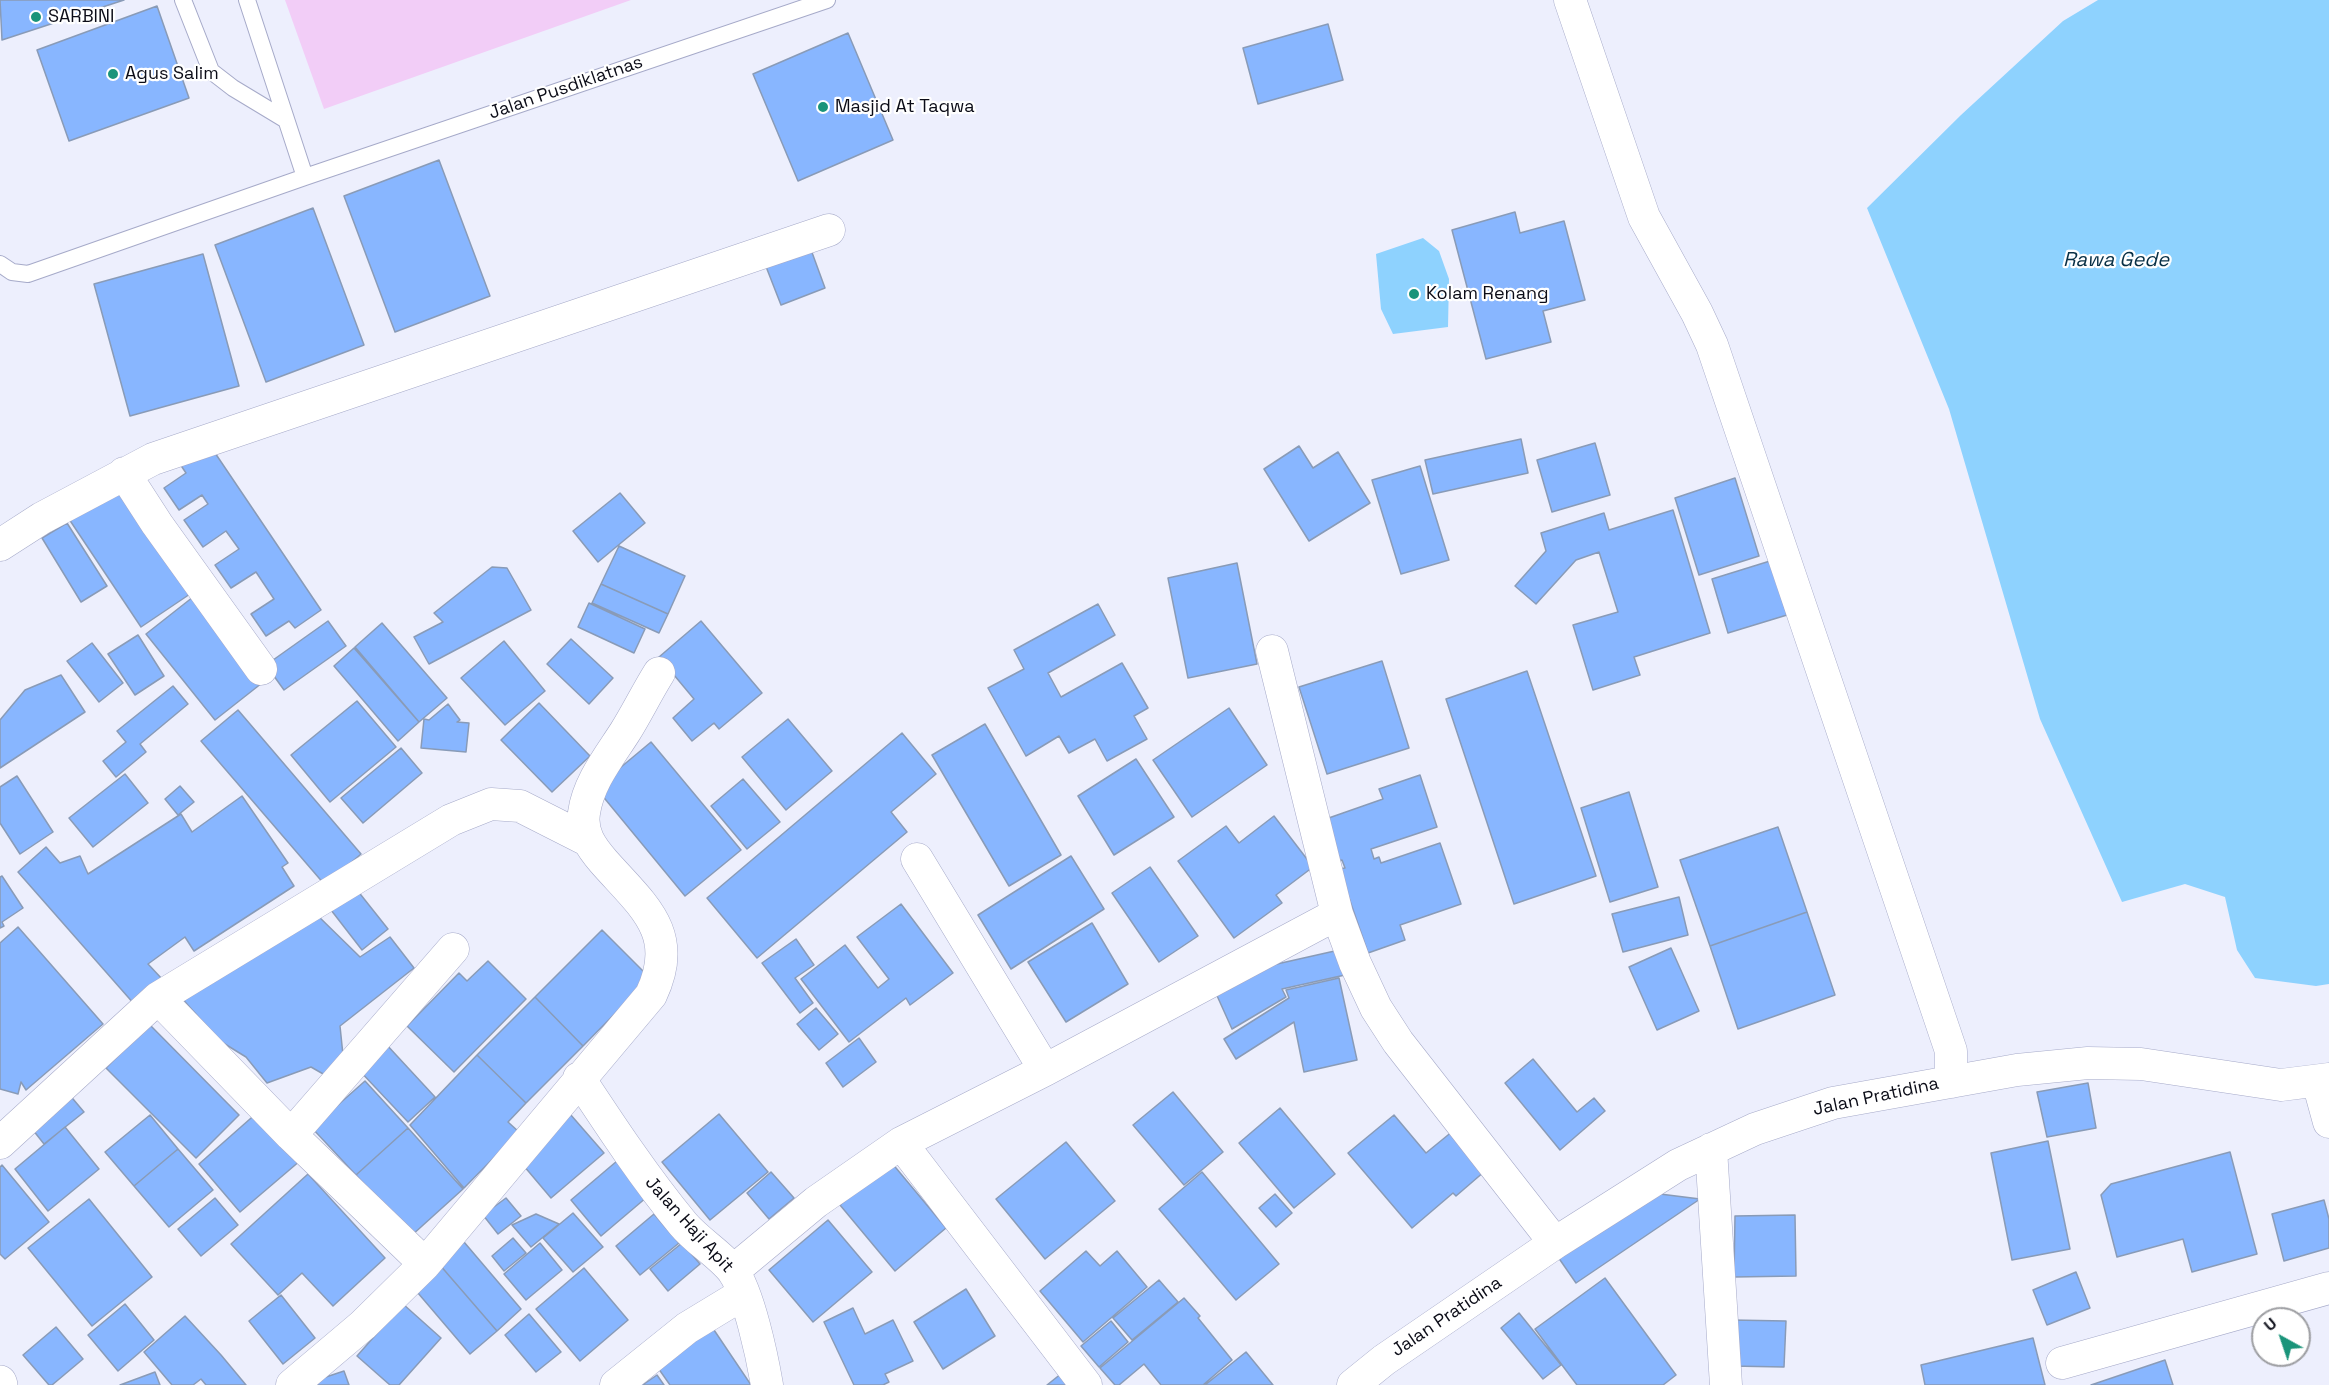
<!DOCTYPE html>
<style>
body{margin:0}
#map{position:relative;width:2329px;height:1385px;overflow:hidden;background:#edeffd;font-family:"Space Grotesk",sans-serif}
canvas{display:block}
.north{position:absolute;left:2251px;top:1307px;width:60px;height:60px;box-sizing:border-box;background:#fff;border:2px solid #9d9ea2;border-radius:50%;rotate:320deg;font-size:16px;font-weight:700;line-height:24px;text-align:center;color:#0b0c17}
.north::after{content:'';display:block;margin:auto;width:21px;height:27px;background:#1a947a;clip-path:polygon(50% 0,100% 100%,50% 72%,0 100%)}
</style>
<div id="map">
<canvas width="2329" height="1385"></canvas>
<div class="north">U</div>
</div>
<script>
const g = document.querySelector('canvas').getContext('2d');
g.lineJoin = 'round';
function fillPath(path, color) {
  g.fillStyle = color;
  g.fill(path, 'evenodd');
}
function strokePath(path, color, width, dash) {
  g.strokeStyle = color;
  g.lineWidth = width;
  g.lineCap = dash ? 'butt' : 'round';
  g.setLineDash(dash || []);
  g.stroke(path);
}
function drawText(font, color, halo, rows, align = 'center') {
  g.font = font + ' "Space Grotesk",sans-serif';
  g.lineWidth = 4.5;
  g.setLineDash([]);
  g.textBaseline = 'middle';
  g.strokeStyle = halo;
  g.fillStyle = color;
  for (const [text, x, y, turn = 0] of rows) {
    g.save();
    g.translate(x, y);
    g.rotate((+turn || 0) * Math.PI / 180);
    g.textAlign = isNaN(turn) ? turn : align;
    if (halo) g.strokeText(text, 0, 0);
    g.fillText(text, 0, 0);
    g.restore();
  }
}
fillPath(new Path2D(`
 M285,0H631L324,109Z`), '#f2cdf7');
fillPath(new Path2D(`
 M2098,0H2329V984L2316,986L2255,978L2237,950L2225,897L2185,884L2122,902L2040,719L1949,409L1867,208L1961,115L2063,21Z
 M1423,238L1439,251L1449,279L1448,327L1393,334L1381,309L1376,254Z`), '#8ed2fe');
const building = new Path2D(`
 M0,0H124L2,40Z
 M157,6L189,98L69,141L37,50Z
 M1328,24L1343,80L1258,104L1243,48Z
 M848,33L893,140L798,181L753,74Z
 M439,160L490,296L395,332L344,196Z
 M313,208L364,345L266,382L215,245Z
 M1515,212L1520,233L1564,221L1585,300L1543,311L1551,342L1486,359L1452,230Z
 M810,247L825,288L781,305L765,264Z
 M203,254L239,386L130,416L94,284Z
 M1521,439L1528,473L1433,494L1425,460Z
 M1595,443L1610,495L1552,512L1537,460Z
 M209,444L321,610L295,628L289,621L266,636L251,614L274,599L256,572L231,588L215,565L239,549L226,531L203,547L184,520L208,504L202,495L179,510L164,488L186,473L180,464Z
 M1299,446L1313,468L1338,452L1370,503L1309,541L1264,469Z
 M1420,466L1449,560L1401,574L1372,480Z
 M1735,478L1759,556L1699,575L1675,498Z
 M123,483L196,590L141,627L69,519Z
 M620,493L645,523L598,562L573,531Z
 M1673,510L1710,633L1634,657L1640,675L1593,690L1573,625L1618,612L1599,552L1576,560L1536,604L1515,586L1546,551L1541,533L1604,513L1609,530Z
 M67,523L107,586L81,602L42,538Z
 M619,546L685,576L668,614L601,584Z
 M1770,561L1787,615L1728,633L1712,579Z
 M1237,563L1257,664L1188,678L1168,578Z
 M492,567L507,568L531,610L429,664L414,637L443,622L434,613Z
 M601,584L668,614L659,633L592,603Z
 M193,597L262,683L215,720L146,634Z
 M589,603L645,629L634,653L578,627Z
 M1098,604L1115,635L1048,673L1061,697L1122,663L1148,708L1134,716L1147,739L1107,761L1095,739L1069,753L1059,736L1026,756L988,688L1024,669L1014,650Z
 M328,621L346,646L284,690L266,665Z
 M701,621L762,693L719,729L714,723L692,741L673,718L694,699L659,657Z
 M382,623L447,698L419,722L355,647Z
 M138,635L164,676L135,695L108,654Z
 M571,639L613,678L589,704L547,664Z
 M504,641L545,691L505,725L461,678Z
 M92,643L123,683L99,702L67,661Z
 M354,648L419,722L398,741L334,666Z
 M1382,661L1409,748L1327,774L1299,687Z
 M1527,671L1596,876L1514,904L1446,699Z
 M61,675L85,712L0,768V720L25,690Z
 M173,686L188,704L140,744L146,752L116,777L103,761L126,742L117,731Z
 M357,701L396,747L330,802L291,755Z
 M539,703L590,756L552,792L501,740Z
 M448,704L460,720L457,722L469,723L466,752L421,748L424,719L429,720Z
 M1229,708L1267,765L1192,817L1153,760Z
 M238,710L361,854L325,885L201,741Z
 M788,719L832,771L786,810L742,757Z
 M985,724L1061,855L1009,886L932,755Z
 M902,733L936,774L891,812L907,832L757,958L707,898Z
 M651,742L741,850L685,896L596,788Z
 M401,748L422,773L363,823L341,798Z
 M1136,759L1174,817L1114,855L1078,796Z
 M125,774L148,803L93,847L69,818Z
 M1420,775L1437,827L1371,849L1374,859L1379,857L1381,863L1440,843L1461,904L1400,925L1405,940L1368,953L1339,869L1345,868L1342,860L1337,862L1323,820L1383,799L1379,789Z
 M17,776L53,832L20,854L0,823V787Z
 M743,779L780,822L747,849L711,806Z
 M180,786L194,802L178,815L165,799Z
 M1629,792L1658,887L1610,902L1581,808Z
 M242,796L288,863L282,867L294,886L194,951L185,937L148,964L163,980L135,1005L18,872L46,847L60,863L80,856L88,874L181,814L192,832Z
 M1274,816L1313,867L1276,895L1282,903L1234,938L1178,861L1226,826L1239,843Z
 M1778,827L1807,912L1710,946L1680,860Z
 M1071,856L1104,909L1011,969L978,915Z
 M1150,867L1198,936L1159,962L1112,893Z
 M2,876L23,908L2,922L4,926L0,928V877Z
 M357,890L388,929L362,950L331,910Z
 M1679,897L1688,935L1623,952L1612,914Z
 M901,904L953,973L910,1005L906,998L849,1042L801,979L845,945L878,988L889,979L857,937Z
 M313,911L360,957L390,937L414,968L340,1026L343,1055L325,1075L311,1067L267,1083L246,1057L220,1041L178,994Z
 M1807,912L1835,995L1738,1029L1710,946Z
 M1092,923L1128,984L1066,1022L1028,962Z
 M18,927L103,1024L26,1090L21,1082L18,1094L0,1089V943Z
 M602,930L650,978L583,1046L535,997Z
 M796,939L814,965L795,978L813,1003L800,1013L762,963Z
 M1348,948L1354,973L1282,989L1286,997L1232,1029L1214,989L1268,966Z
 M1671,948L1699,1011L1657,1030L1629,967Z
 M488,961L526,999L454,1072L407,1026L459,973L467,981Z
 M1339,978L1357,1060L1304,1072L1294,1022L1236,1059L1224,1039L1289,998L1286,990Z
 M535,997L583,1046L526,1103L477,1055Z
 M816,1008L838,1034L819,1050L797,1024Z
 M149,1024L239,1115L196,1158L106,1068Z
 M859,1038L876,1062L843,1087L826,1063Z
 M385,1043L435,1097L408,1122L358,1069Z
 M477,1055L526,1103L508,1122L519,1132L464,1188L410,1125Z
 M1533,1059L1577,1112L1594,1098L1605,1111L1560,1150L1505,1083Z
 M365,1081L408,1128L356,1175L312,1128Z
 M2088,1083L2096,1128L2047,1137L2037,1092Z
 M1173,1092L1223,1152L1184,1185L1133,1125Z
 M68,1093L84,1112L44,1144L29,1125Z
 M1280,1108L1335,1174L1294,1208L1239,1143Z
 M259,1111L301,1160L240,1212L199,1164Z
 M570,1114L604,1153L551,1198L518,1159Z
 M719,1114L768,1172L710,1220L662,1162Z
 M150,1115L178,1149L134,1186L105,1152Z
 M1394,1115L1426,1153L1459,1126L1492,1165L1456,1196L1453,1193L1412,1228L1348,1153Z
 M65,1127L99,1169L48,1211L15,1169Z
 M408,1128L463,1189L411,1236L356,1175Z
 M2048,1141L2070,1249L2012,1260L1991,1153Z
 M1066,1142L1115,1201L1045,1259L996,1199Z
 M178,1149L213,1190L169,1227L134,1186Z
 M2230,1152L2257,1254L2192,1272L2183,1239L2117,1257L2101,1195L2111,1184Z
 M617,1161L647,1197L601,1236L571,1200Z
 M891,1162L946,1228L895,1271L840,1205Z
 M2,1165L49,1222L5,1259L0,1254V1167Z
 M771,1172L794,1198L769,1219L747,1193Z
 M1202,1172L1279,1264L1236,1300L1159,1209Z
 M308,1174L385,1258L333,1306L302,1273L278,1295L231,1244Z
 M1652,1193L1700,1199L1576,1283L1558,1257Z
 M1275,1194L1292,1213L1276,1227L1259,1208Z
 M215,1198L238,1225L201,1256L178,1229Z
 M506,1198L521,1216L498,1234L483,1215Z
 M89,1199L152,1277L92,1326L28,1248Z
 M2324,1200L2329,1219V1248L2284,1261L2272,1214Z
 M573,1213L603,1247L573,1272L543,1238Z
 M536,1214L559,1224L531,1247L512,1225Z
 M654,1214L679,1243L640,1275L616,1246Z
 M1795,1215L1796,1276L1734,1277L1735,1216Z
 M828,1220L872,1272L813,1322L769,1270Z
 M513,1238L526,1253L504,1271L492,1256Z
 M464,1242L521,1309L497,1331L439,1264Z
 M540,1243L562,1270L526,1300L504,1274Z
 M682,1243L700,1264L668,1291L650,1269Z
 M1086,1251L1100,1266L1117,1251L1147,1287L1083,1342L1040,1291Z
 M439,1264L497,1331L470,1354L412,1286Z
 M584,1268L628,1320L580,1361L536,1309Z
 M2076,1272L2090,1308L2047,1325L2033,1290Z
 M1605,1278L1676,1375L1663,1385H1577L1535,1329Z
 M1159,1280L1178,1302L1132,1340L1113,1318Z
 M966,1289L995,1336L943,1369L914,1322Z
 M281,1295L315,1338L283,1364L249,1321Z
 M1184,1298L1200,1316L1198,1318L1232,1360L1203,1385H1161L1144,1364L1119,1385H1115L1100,1368Z
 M125,1304L154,1340L118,1371L88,1335Z
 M403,1304L441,1338L399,1385H390L357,1356Z
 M853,1308L865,1334L893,1320L913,1361L885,1374L889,1382L883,1385H854L824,1322Z
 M1519,1313L1561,1365L1543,1379L1501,1328Z
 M529,1314L561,1352L536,1372L505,1335Z
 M185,1316L221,1355L246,1385H206L201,1379L193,1385H172L144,1352Z
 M1732,1320L1786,1321L1784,1367L1731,1366Z
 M1111,1321L1128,1342L1099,1367L1081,1346Z
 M56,1327L83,1359L52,1385H49L23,1355Z
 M712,1327L751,1385H670L656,1365Z
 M2033,1338L2045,1385H1925L1921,1365Z
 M1246,1352L1273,1385H1205Z
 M2165,1360L2173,1385H2091Z
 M344,1371L349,1385H302Z
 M155,1372L160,1385H120Z
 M1062,1373L1072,1385H1047Z
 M657,1375L664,1385H627L637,1377L644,1384Z`);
fillPath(building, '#88b6ff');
strokePath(building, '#899bb7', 1.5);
const service = new Path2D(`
 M183,0L211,71L233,88L286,120
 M247,0L305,177
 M0,264L12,272L28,274L305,177L827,0`);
const minor = new Path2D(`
 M1570,0L1644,217L1697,313L1712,345L1951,1051V1082
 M124,473L157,524L261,669
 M0,545L42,518L153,459L829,230
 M1272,651L1337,914L1355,963L1376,1008L1398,1042L1555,1243
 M917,859L1045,1070
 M158,998L291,1135L425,1264
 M579,1078C612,1128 645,1178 683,1224C697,1241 721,1255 733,1271C749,1294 762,1356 767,1385
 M2318,1082L2329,1122
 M291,1135L453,949
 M0,1143L158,998L451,820L491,804L520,806L587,840
 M901,1143L1086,1385
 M1711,1149L1726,1385
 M733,1271L816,1202L901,1143L1045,1070L1337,914
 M2062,1363L2329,1288
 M292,1385L363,1325L425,1264L651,995C681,933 642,905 604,862C591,847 581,833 584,813C588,783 609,757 625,732C637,713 647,692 659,673
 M616,1385L687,1328L743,1294
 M1353,1385L1384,1360L1555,1243L1678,1165L1755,1129L1833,1103L2017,1070L2088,1063L2141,1064L2281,1085L2329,1079`);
const tertiary = new Path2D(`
 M0,1382L1,1385`);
strokePath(service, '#a6aac9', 18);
strokePath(minor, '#a6aac9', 33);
strokePath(tertiary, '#a6aac9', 34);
strokePath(service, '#fff', 16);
strokePath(minor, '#fff', 32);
strokePath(tertiary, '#fff', 33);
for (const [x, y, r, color] of [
 [36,17,6,"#1a947a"],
 [113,74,6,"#1a947a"],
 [823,107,6,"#1a947a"],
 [1414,294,6,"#1a947a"]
]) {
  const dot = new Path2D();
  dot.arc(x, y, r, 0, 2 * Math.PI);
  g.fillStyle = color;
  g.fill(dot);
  strokePath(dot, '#fff', 2);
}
drawText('18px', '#0b0c17', '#fff', [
 ["SARBINI",48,17],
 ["Agus Salim",125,74],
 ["Masjid At Taqwa",835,107],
 ["Kolam Renang",1426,294]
], 'left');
drawText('18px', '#0b0c17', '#fff', [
 ["Jalan Pusdiklatnas",566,88,-19],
 ["Jalan Pratidina",1876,1097,-12],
 ["Jalan Haji Apit",689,1225,48],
 ["Jalan Pratidina",1447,1317,-34]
]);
drawText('italic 20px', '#083046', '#fff', [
 ["Rawa Gede",2116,261]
]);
</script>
